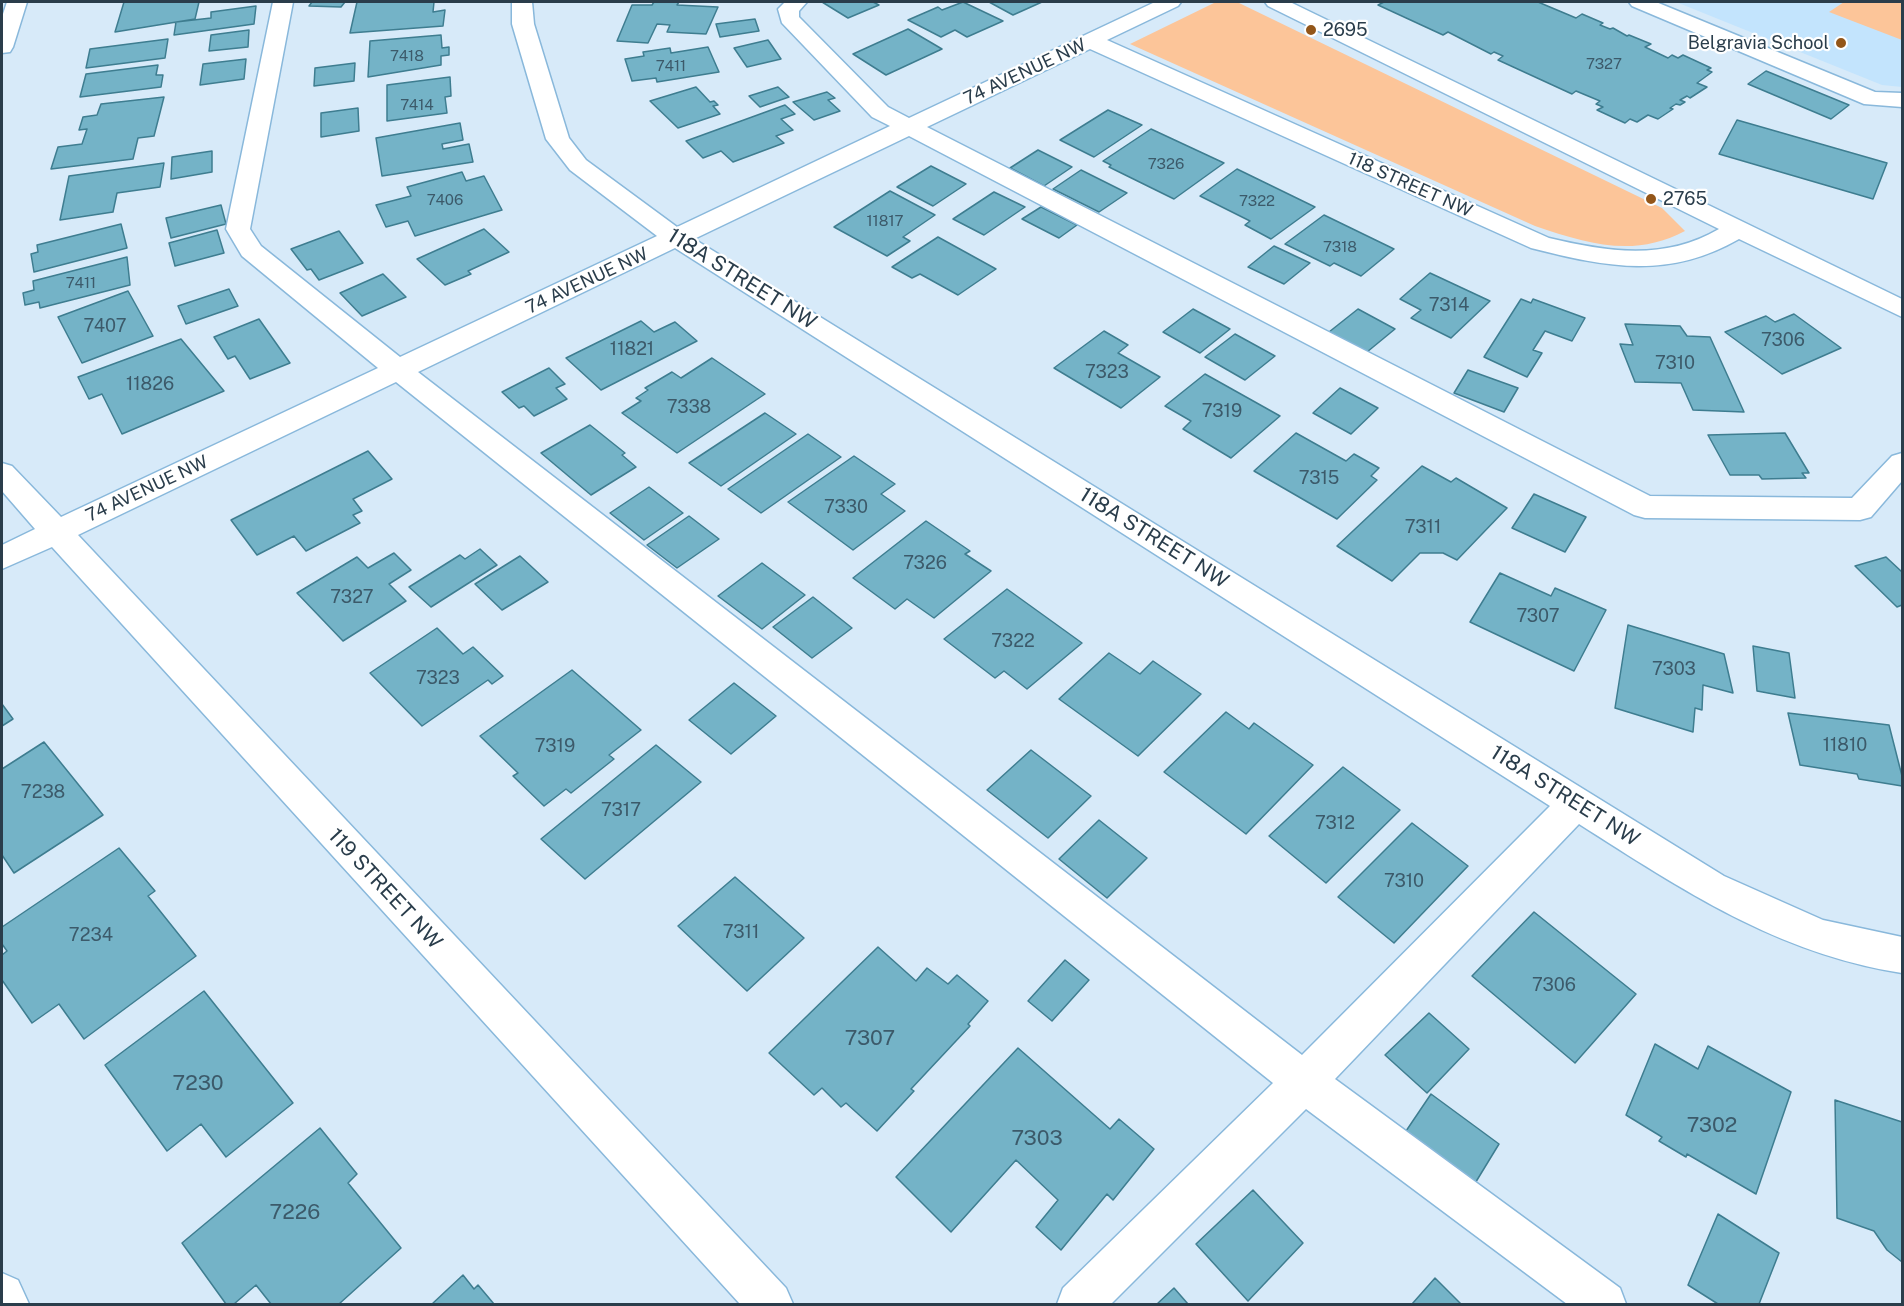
<!DOCTYPE html>
<style>
body{margin:0}
#map{position:relative;width:1904px;height:1306px;overflow:hidden;background:#d7eaf9;font-family:"Public Sans",sans-serif}
canvas{display:block}
.frame{position:absolute;inset:0;border:3px solid #2a3d4b;pointer-events:none}
</style>
<div id="map">
<canvas width="1904" height="1306"></canvas>
<div class="frame"></div>
</div>
<script>
const g = document.querySelector('canvas').getContext('2d');
g.lineJoin = 'round';
function fillPath(path, color) {
  g.fillStyle = color;
  g.fill(path, 'evenodd');
}
function strokePath(path, color, width, dash) {
  g.strokeStyle = color;
  g.lineWidth = width;
  g.lineCap = dash ? 'butt' : 'round';
  g.setLineDash(dash || []);
  g.stroke(path);
}
function drawText(font, color, halo, rows, align = 'center') {
  g.font = font + ' "Public Sans",sans-serif';
  g.lineWidth = 4.5;
  g.setLineDash([]);
  g.textBaseline = 'middle';
  g.strokeStyle = halo;
  g.fillStyle = color;
  for (const [text, x, y, turn = 0] of rows) {
    g.save();
    g.translate(x, y);
    g.rotate((+turn || 0) * Math.PI / 180);
    g.textAlign = isNaN(turn) ? turn : align;
    if (halo) g.strokeText(text, 0, 0);
    g.fillText(text, 0, 0);
    g.restore();
  }
}
fillPath(new Path2D(`
 M1676,2H1902V87L1882,85Z`), '#c3e4fd');
fillPath(new Path2D(`
 M1216,2H1237L1662,208L1685,231C1634,258 1588,244 1535,226L1130,44Z
 M1844,2H1902V40L1829,12Z`), '#fcc599');
const building = new Path2D(`
 M124,2H199L195,19L115,32Z
 M312,2H345L341,7L309,6Z
 M357,2H434L433,12L445,10L443,26L350,33Z
 M654,2H679L677,5L718,7L706,34L667,32L670,25L657,24L648,43L617,41L632,5H652Z
 M822,2H873L879,5L848,18Z
 M963,2L1003,21L967,37L955,30L941,37L908,20L938,7L942,10Z
 M989,2H1042L1013,15Z
 M1384,2H1538L1576,18L1582,14L1603,23L1600,25L1610,29L1613,28L1627,36L1629,35L1651,44L1645,47L1668,58L1672,55L1678,58L1683,55L1711,68L1707,70L1712,72L1697,83L1707,87L1690,98L1687,96L1680,100L1685,102L1680,105L1676,104L1670,108L1673,109L1658,119L1648,115L1637,122L1630,119L1625,123L1597,110L1603,107L1596,104L1600,101L1576,91L1572,94L1498,60L1503,56L1494,52L1491,54L1448,32L1443,35L1378,5Z
 M256,6L254,24L174,35L176,22L211,18V12Z
 M755,19L759,31L720,37L716,24Z
 M908,29L942,49L886,75L853,54Z
 M249,30L248,47L209,51L211,35Z
 M441,35L442,48L449,47V55L441,56V65L368,77L370,41Z
 M168,39L165,58L86,68L90,49Z
 M768,40L781,59L747,67L734,48Z
 M708,47L719,72L657,82L656,78L632,81L625,59L644,56L643,52L670,48L671,53Z
 M246,59L244,79L200,85L203,64Z
 M355,63L354,81L314,86L315,68Z
 M158,65L156,75H163L161,87L80,97L86,74Z
 M1766,71L1849,105L1831,119L1748,84Z
 M450,77L451,96L445,97L447,113L387,121V85Z
 M696,87L710,102L714,101L718,105L713,106L720,114L678,128L650,101Z
 M778,87L789,97L760,107L749,96Z
 M827,92L835,98L828,100L840,111L814,120L793,102Z
 M164,97L154,136L138,138L133,159L51,169L58,147L82,144L87,129L79,130L83,117L97,115L101,104Z
 M785,105L795,114L781,119L793,130L776,136L784,143L733,162L721,151L703,158L686,141Z
 M358,108L359,131L321,137V113Z
 M1108,110L1142,125L1094,157L1060,140Z
 M1737,120L1887,163L1873,199L1719,154Z
 M460,123L463,140L442,144L443,149L469,144L473,162L382,176L376,138Z
 M1151,129L1224,163L1174,199L1109,167L1111,165L1103,161Z
 M1038,150L1072,167L1044,186L1010,168Z
 M212,151V172L171,179L172,157Z
 M164,163L160,187L117,193L113,212L60,220L69,176Z
 M931,166L966,184L933,206L897,187Z
 M1237,169L1315,207L1271,239L1245,225L1250,221L1200,196Z
 M1081,170L1127,193L1099,212L1053,189Z
 M462,172L466,181L484,176L502,210L415,236L408,221L386,227L376,205L411,196L407,187Z
 M890,191L935,215L903,237L910,241L887,256L834,227Z
 M994,192L1025,207L984,235L953,219Z
 M221,205L226,224L171,238L166,218Z
 M1041,207L1077,225L1059,238L1022,219Z
 M1324,215L1394,249L1361,276L1334,263L1330,266L1285,244Z
 M121,224L127,248L34,272L31,254L38,252L37,245Z
 M484,229L509,252L468,271L471,274L445,285L417,259Z
 M217,230L224,253L175,266L169,243Z
 M339,231L363,263L319,280L311,269L307,270L291,249Z
 M938,237L996,269L958,295L920,274L912,278L892,267Z
 M1274,246L1310,263L1284,284L1248,267Z
 M127,257L130,285L40,308L39,302L25,305L23,293L34,290L33,281Z
 M1430,273L1490,301L1451,338L1411,318L1421,310L1400,299Z
 M383,274L406,297L362,316L340,293Z
 M229,289L238,306L186,324L178,306Z
 M128,291L153,336L82,363L58,317Z
 M1521,299L1531,303L1533,299L1585,318L1572,341L1545,331L1533,350L1542,353L1527,377L1484,357Z
 M1193,309L1230,329L1200,353L1163,332Z
 M1358,309L1395,329L1367,352L1329,332Z
 M1794,314L1841,348L1782,374L1725,332L1766,316L1775,322Z
 M259,319L290,363L250,379L235,356L228,359L214,337Z
 M641,321L654,332L675,322L697,341L601,390L566,358Z
 M1625,324L1680,326L1687,336L1710,337L1744,412L1693,410L1681,383L1635,382L1620,344L1633,345Z
 M1104,331L1128,345L1118,353L1160,377L1121,408L1054,368Z
 M1235,334L1275,356L1245,380L1205,357Z
 M181,339L224,391L122,434L102,394L89,399L78,377Z
 M712,358L765,394L677,453L622,413L641,401L636,398L648,390L645,388L672,372L681,378Z
 M549,368L565,384L556,388L567,399L534,416L524,406L519,408L502,392Z
 M1468,370L1518,388L1504,412L1454,393Z
 M1205,374L1280,416L1231,458L1183,429L1191,421L1165,406Z
 M1340,388L1378,408L1351,434L1313,413Z
 M765,413L796,434L721,486L689,463Z
 M590,425L625,453L622,455L636,467L591,495L541,453Z
 M1296,433L1346,461L1354,454L1379,468L1371,476L1377,480L1337,519L1254,471Z
 M1785,433L1809,473H1802L1806,478L1762,479L1759,475H1730L1708,435Z
 M808,434L841,457L761,513L728,489Z
 M368,451L392,479L353,499L362,511L353,515L360,523L306,551L294,536L257,555L231,520Z
 M854,456L895,484L881,494L905,511L853,550L788,502Z
 M1422,466L1451,482L1456,478L1507,508L1457,560L1443,553H1420L1392,581L1337,546Z
 M649,487L683,513L644,540L610,513Z
 M1534,494L1586,517L1565,552L1512,528Z
 M689,516L719,539L677,568L647,545Z
 M926,521L970,551L965,554L991,571L934,618L907,599L895,609L853,578Z
 M480,549L497,565L431,607L409,587L460,555L465,559Z
 M394,553L411,570L389,584L406,601L343,641L297,593L357,557L368,568Z
 M520,556L548,582L502,610L475,584Z
 M1886,557L1902,572V605L1897,607L1855,566Z
 M762,563L805,595L762,629L718,596Z
 M1500,573L1551,596L1555,588L1606,610L1574,671L1470,622Z
 M1007,589L1082,643L1027,689L1004,671L995,678L944,639Z
 M813,597L852,628L812,658L773,627Z
 M1628,625L1724,654L1733,693L1703,685L1702,710L1695,708L1693,732L1615,708Z
 M437,628L463,654L473,647L503,676L492,684L488,680L422,726L370,673Z
 M1753,646L1789,653L1795,698L1757,691Z
 M1109,653L1140,674L1153,661L1201,694L1138,756L1059,699Z
 M572,670L641,730L609,755L614,759L571,793L566,789L544,806L513,776L518,773L480,736Z
 M734,683L776,716L731,754L689,720Z
 M2,704L13,719L2,726Z
 M1226,712L1249,729L1254,723L1313,765L1246,834L1164,772Z
 M1788,713L1889,725L1902,776V786L1859,779L1857,774L1800,765Z
 M44,742L103,815L14,873L2,855V769Z
 M656,745L701,782L585,879L541,839Z
 M1031,750L1091,796L1048,838L987,790Z
 M1343,767L1400,810L1326,883L1269,836Z
 M1099,820L1147,858L1107,898L1059,859Z
 M1412,823L1468,866L1394,943L1338,897Z
 M119,848L155,891L148,896L196,956L84,1039L59,1004L32,1023L2,980V955L7,951L2,944V927Z
 M735,877L804,938L747,991L678,926Z
 M1534,912L1636,994L1575,1063L1472,976Z
 M878,947L916,981L927,968L948,984L957,975L988,1001L968,1024L970,1026L911,1089L914,1091L877,1131L846,1103L841,1107L822,1088L814,1095L769,1053Z
 M1065,960L1089,980L1052,1021L1028,1001Z
 M204,991L293,1103L226,1157L201,1124L167,1151L105,1065Z
 M1429,1013L1469,1049L1427,1093L1385,1055Z
 M1655,1044L1698,1069L1708,1046L1791,1092L1756,1194L1687,1154L1686,1157L1659,1141L1662,1137L1626,1115Z
 M1018,1048L1110,1129L1119,1119L1154,1149L1113,1200L1107,1194L1061,1250L1036,1227L1058,1200L1016,1160L951,1232L896,1177Z
 M1431,1094L1499,1144L1474,1185L1404,1134Z
 M1835,1100L1902,1122V1262L1887,1250L1874,1231L1837,1218Z
 M320,1128L357,1174L348,1183L401,1248L339,1304H271L256,1285L234,1304H226L182,1243Z
 M1253,1190L1303,1243L1248,1301L1196,1244Z
 M1718,1214L1779,1253L1759,1304H1718L1688,1285Z
 M463,1275L474,1289L478,1285L494,1304H432Z
 M1435,1278L1461,1304H1412Z
 M1174,1288L1188,1304H1157Z`);
fillPath(building, '#74b3c7');
strokePath(building, '#3e7d90', 1.5);
const minor = new Path2D(`
 M7,2H27L13,47L10,52L2,53V17Z
 M273,2H293L250,229L261,246L400,357L657,236L570,170L546,139L512,24V2H532L534,24L569,138L586,160L677,227L890,126L872,117L782,23L778,9L785,2H807L799,11V17L888,107L909,118L1155,2H1181L1178,6L1107,40L1549,238C1608,252 1664,261 1719,229L1268,6L1265,2H1290L1902,299V317L1739,239C1668,280 1606,267 1531,248L1090,49L927,127L1650,496L1852,498L1892,456L1902,453V481L1871,517L1860,520L1645,518L1634,515L909,136L694,239L1724,876L1823,920L1902,937V973C1778,954 1683,890 1579,824L1335,1079L1620,1288L1626,1304H1567L1306,1109L1111,1304H1057L1063,1288L1273,1083L396,382L78,535L786,1288L793,1304H740L52,547L2,569V545L35,529L2,491V463L12,466L61,517L378,368L242,256L226,229ZM675,248L1550,806L1302,1055L418,372Z
 M1629,2H1656L1875,92L1902,93V107L1864,104L1632,6Z
 M2,1273L18,1280L29,1304H2Z`);
strokePath(minor, '#89b8db', 3);
fillPath(minor, '#fff');
for (const [x, y, r, color] of [
 [1311,30,6,"#935619"],
 [1841,43,6,"#935619"],
 [1651,199,6,"#935619"]
]) {
  const dot = new Path2D();
  dot.arc(x, y, r, 0, 2 * Math.PI);
  g.fillStyle = color;
  g.fill(dot);
  strokePath(dot, '#fff', 2);
}
drawText('15px', '#3c5a6a', null, [
 ["7418",407,56],
 ["7327",1604,64],
 ["7411",671,66],
 ["7414",417,105],
 ["7326",1166,164],
 ["7406",445,200],
 ["7322",1257,201],
 ["11817",885,221],
 ["7318",1340,247],
 ["7411",81,283]
]);
drawText('18px', '#2a3d4b', '#fff', [
 ["2695",1323,30],
 ["Belgravia School",1829,43,"right"],
 ["2765",1663,199]
], 'left');
drawText('18px', '#2a3d4b', '#fff', [
 ["74 AVENUE NW",1025,72,-25],
 ["118 STREET NW",1410,185,24],
 ["74 AVENUE NW",587,281,-25],
 ["74 AVENUE NW",147,489,-25]
]);
drawText('18px', '#3c5a6a', null, [
 ["7314",1449,305],
 ["7407",105,326],
 ["7306",1783,340],
 ["11821",632,349],
 ["7310",1675,363],
 ["7323",1107,372],
 ["11826",150,384],
 ["7338",689,407],
 ["7319",1222,411],
 ["7315",1319,478],
 ["7330",846,507],
 ["7311",1423,527],
 ["7326",925,563],
 ["7327",352,597],
 ["7307",1538,616],
 ["7322",1013,641],
 ["7303",1674,669],
 ["7323",438,678],
 ["11810",1845,745],
 ["7319",555,746],
 ["7238",43,792],
 ["7317",621,810],
 ["7312",1335,823],
 ["7310",1404,881],
 ["7311",741,932],
 ["7234",91,935],
 ["7306",1554,985]
]);
drawText('21px', '#2a3d4b', '#fff', [
 ["118A STREET NW",742,279,32],
 ["118A STREET NW",1154,538,32],
 ["118A STREET NW",1565,796,32],
 ["119 STREET NW",385,889,47]
]);
drawText('21px', '#3c5a6a', null, [
 ["7307",870,1039],
 ["7230",198,1084],
 ["7302",1712,1126],
 ["7303",1037,1139],
 ["7226",295,1213]
]);
</script>
